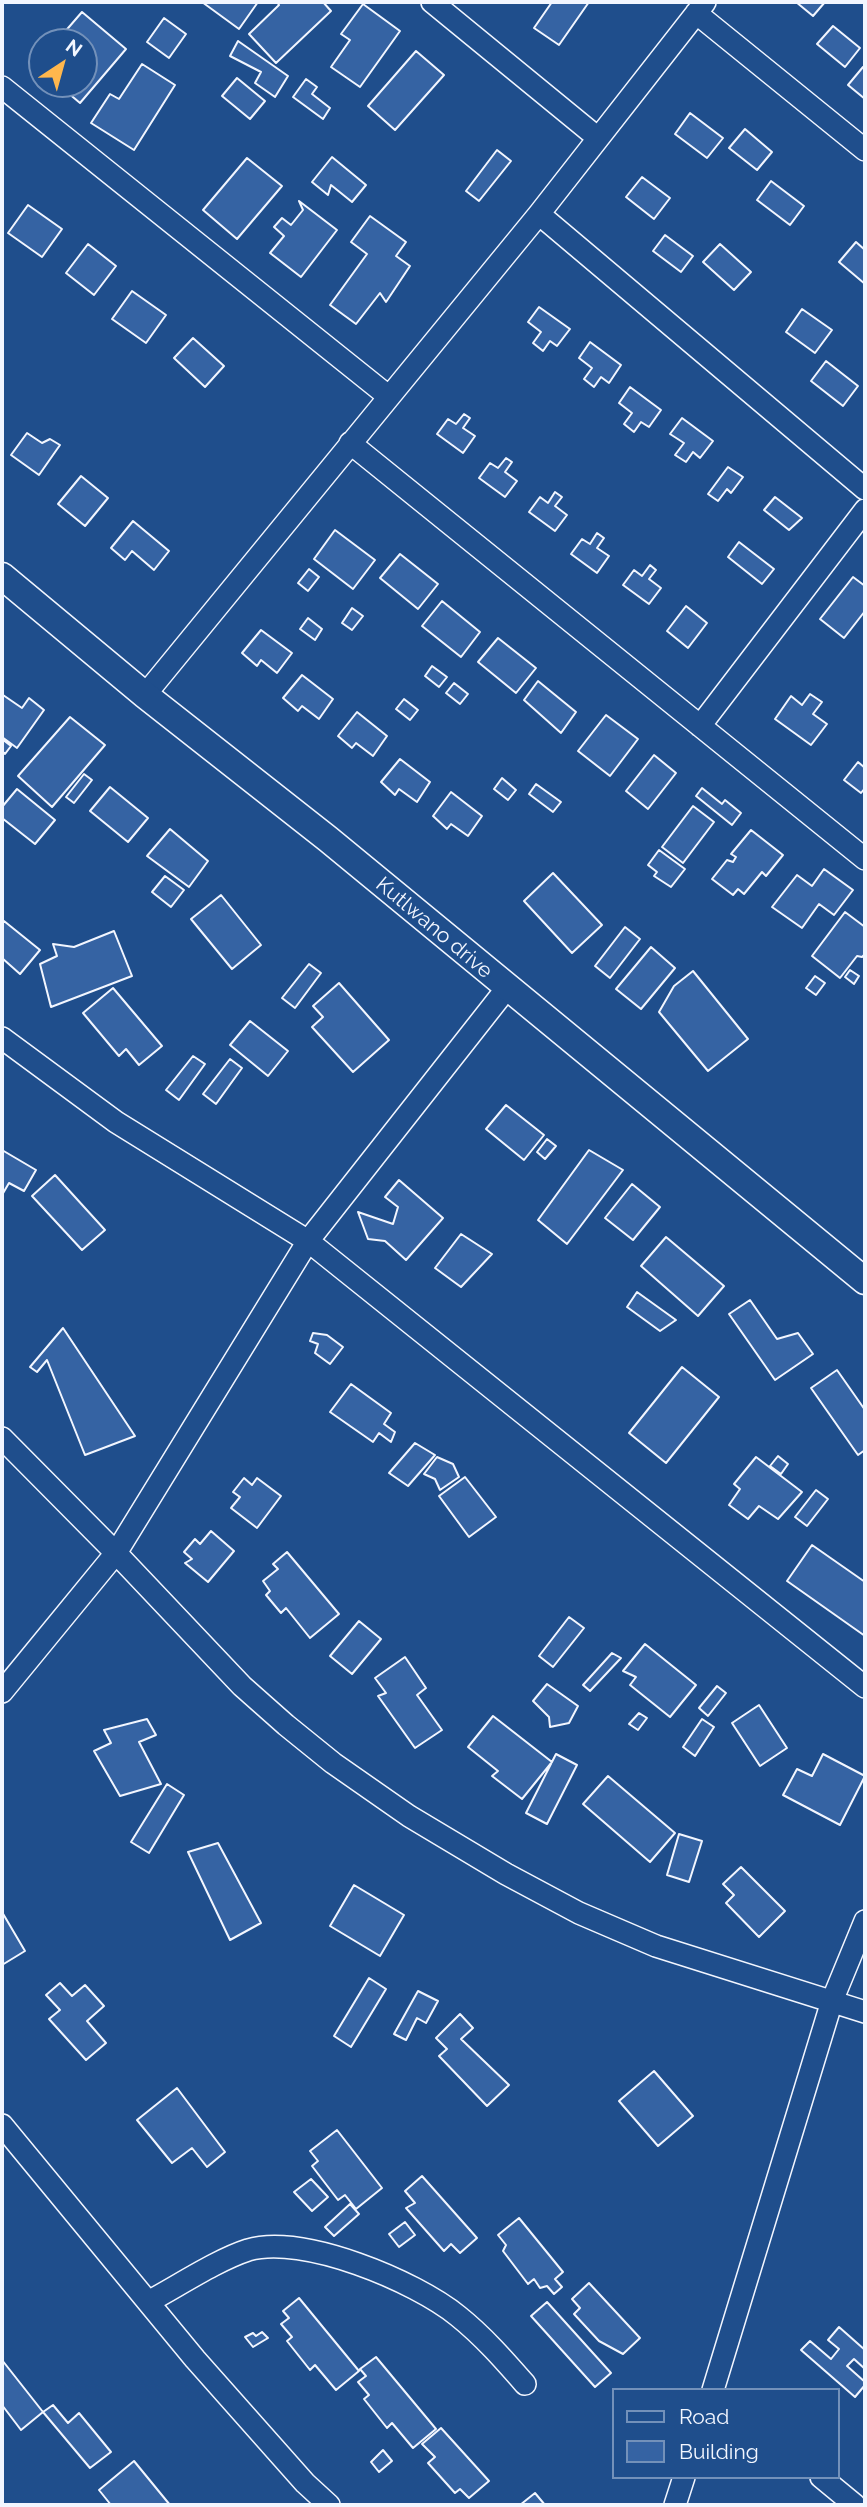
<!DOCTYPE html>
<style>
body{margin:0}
#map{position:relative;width:867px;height:2507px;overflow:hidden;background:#1f4e8c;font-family:Raleway,sans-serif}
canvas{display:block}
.frame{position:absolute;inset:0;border:4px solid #f2f6ff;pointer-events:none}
.legend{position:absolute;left:612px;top:2388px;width:228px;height:91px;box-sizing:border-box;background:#1f4e8c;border:2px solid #7391ba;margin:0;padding:9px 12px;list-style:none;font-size:21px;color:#f2f6ff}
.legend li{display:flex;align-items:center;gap:14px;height:35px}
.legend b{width:35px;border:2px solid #7391ba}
.north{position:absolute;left:28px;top:28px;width:70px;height:70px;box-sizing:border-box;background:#1f4e8c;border:2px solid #7391ba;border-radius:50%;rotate:36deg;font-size:19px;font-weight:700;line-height:28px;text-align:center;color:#f2f6ff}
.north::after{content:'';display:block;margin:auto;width:24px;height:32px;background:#ffb74d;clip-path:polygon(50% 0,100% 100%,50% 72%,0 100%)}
</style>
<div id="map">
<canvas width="867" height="2507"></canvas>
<div class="frame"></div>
<ul class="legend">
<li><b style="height:9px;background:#1f4e8c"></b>Road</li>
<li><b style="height:19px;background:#3563a3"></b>Building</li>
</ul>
<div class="north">N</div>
</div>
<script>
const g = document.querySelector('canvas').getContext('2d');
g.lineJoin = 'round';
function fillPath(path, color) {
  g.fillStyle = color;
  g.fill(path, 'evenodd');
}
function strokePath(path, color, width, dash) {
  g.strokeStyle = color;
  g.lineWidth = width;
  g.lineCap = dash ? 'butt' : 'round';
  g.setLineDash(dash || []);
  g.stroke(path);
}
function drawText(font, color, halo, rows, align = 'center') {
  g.font = font + ' Raleway,sans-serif';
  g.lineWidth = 5;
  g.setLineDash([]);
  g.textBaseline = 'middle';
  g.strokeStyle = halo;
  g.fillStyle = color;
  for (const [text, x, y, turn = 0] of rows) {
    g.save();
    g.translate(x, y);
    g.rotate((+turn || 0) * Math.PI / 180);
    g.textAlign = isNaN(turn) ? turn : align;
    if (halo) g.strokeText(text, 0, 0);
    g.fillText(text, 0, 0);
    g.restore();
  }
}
const building = new Path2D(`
 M202,2H258L239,29Z
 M277,2H323L331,11L276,63L249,34L279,5Z
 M552,2H589L559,45L534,28Z
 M796,2H825L813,16Z
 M363,4L400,31L360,87L331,67L350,40L341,34Z
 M82,12L126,49L80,103L61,87L55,94L43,84H84V42H56Z
 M164,18L186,34L169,58L147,42Z
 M833,26L860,48L845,67L817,44Z
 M238,41L288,76L275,97L255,83L261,72L230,56Z
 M416,51L444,75L395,130L368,106Z
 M142,64L175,85L134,150L91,123L110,94L119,99Z
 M863,67L865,68V99L848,85Z
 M237,78L265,101L250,119L222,96Z
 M306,79L317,87L312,94L330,108L323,119L293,97Z
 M690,113L723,138L707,158L675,134Z
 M745,129L772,152L757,170L729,148Z
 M497,150L511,161L479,201L466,191Z
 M332,157L366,185L352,202L331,185L328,195L312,182Z
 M247,158L282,186L237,239L203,210Z
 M642,177L670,198L654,219L626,197Z
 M771,181L804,206L790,225L757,200Z
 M299,201L337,230L301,277L270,253L284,236L274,227L282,218L291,225L303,210Z
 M28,205L62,229L42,257L8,233Z
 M370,216L406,242L396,256L410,266L386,302L380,293L356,324L330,305L367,254L351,242Z
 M665,235L693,256L681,272L653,251Z
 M856,242L865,250V284L839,262Z
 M88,244L116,266L94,295L66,273Z
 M720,244L751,272L734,290L703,262Z
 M132,291L166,315L146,343L112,319Z
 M539,307L570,329L557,346L550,341L543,351L533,343L541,332L528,322Z
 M802,309L832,330L815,353L786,332Z
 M193,338L224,366L205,387L174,358Z
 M590,342L621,365L609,383L601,377L594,387L584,379L592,368L579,358Z
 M826,361L858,386L843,406L811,381Z
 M630,387L661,410L649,427L641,422L634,432L624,424L632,413L619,403Z
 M464,414L470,418L463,428L475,436L463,453L437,434L448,419L456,424Z
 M682,418L713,441L700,458L693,452L686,462L675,455L684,443L670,434Z
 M27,433L42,443L50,439L60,445L39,475L11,455Z
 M506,458L512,462L505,472L517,481L505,497L479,478L490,463L498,468Z
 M728,467L743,477L731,493L727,489L718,501L708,494Z
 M81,476L108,498L85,526L58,504Z
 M555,492L562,497L555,506L567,515L555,531L529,512L540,497L548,503Z
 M775,497L802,518L789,530L764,510Z
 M133,521L169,551L154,570L132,551L125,560L111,548Z
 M335,530L375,560L353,589L314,559Z
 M597,533L604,538L597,548L609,556L597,573L571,554L582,539L590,544Z
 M739,542L774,569L762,584L728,557Z
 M400,554L438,584L418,609L380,578Z
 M650,565L656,570L649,579L661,588L649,604L623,585L634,570L642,576Z
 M309,569L319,577L308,591L298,583Z
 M853,577L865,586V611L844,638L820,619Z
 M442,601L480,632L461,657L422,626Z
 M686,606L707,623L688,648L667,631Z
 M352,608L363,616L352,630L342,623Z
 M308,618L322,629L315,640L300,629Z
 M261,630L292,653L277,673L261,660L257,666L242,653Z
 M498,638L536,668L516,693L478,662Z
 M432,666L447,677L439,687L425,676Z
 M302,675L333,699L319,719L302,706L298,711L283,698Z
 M538,681L576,712L561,733L524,700Z
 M454,683L468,694L460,704L446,693Z
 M810,694L822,702L813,714L827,724L811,745L775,719L791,696L802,705Z
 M3,695L22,708L29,698L44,710L17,748L2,737Z
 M404,699L418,710L410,720L396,709Z
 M357,712L387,736L373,756L356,743L352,748L338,736Z
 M606,715L638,739L610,776L578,751Z
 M70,717L105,745L52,807L18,776Z
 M2,739L11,746L5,754L2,751Z
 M654,755L676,773L648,809L626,791Z
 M400,759L430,782L417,802L399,789L395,795L381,782Z
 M858,762L865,768V788L861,793L844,780Z
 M84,774L92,780L74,803L66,797Z
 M502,778L516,790L508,800L494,789Z
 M536,784L561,802L553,812L529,794Z
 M110,787L148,818L128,842L90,811Z
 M702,788L722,804L725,800L741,813L732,825L696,796Z
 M17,789L55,820L35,844L2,818V807Z
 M451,792L482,816L468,836L451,824L447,829L433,816Z
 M693,806L714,822L683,863L662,847Z
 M170,829L208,861L189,887L147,856Z
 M751,830L783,855L766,876L762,872L744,894L738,889L733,895L712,879L727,860L733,862L736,857L731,854Z
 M659,850L685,869L671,887L654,876L657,872L648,865Z
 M824,869L853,890L834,915L819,904L802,928L772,907L797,875L812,886Z
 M553,873L602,925L572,953L524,901Z
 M165,876L184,890L171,907L152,892Z
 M221,895L261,945L232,969L191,919Z
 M845,912L865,927V954L862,957L857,956L840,978L812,956Z
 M4,921L40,950L20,974L2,958V924Z
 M625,927L640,939L610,978L595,966Z
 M114,931L132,976L51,1007L40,964L57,956L53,944L74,947Z
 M651,947L675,968L641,1009L616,989Z
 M309,964L321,973L295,1008L282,998Z
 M850,970L859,976L854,984L845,977Z
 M693,971L748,1039L708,1071L659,1012L674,986Z
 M815,976L825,983L816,995L806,988Z
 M339,983L389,1040L353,1072L312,1027L323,1017L313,1006Z
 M113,988L162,1046L139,1065L126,1049L119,1056L83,1013Z
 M250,1021L288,1051L268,1076L230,1045Z
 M193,1056L205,1064L179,1100L166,1090Z
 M230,1059L242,1068L216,1104L203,1094Z
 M506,1105L544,1135L524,1160L486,1129Z
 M547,1139L556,1146L545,1159L537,1152Z
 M2,1150L36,1170L24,1191L9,1183L2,1195Z
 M589,1150L623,1170L567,1244L538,1220Z
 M55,1175L105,1230L82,1250L32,1196Z
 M399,1180L443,1218L406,1260L385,1241L368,1239L358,1212L393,1224L398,1207L385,1197Z
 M632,1184L660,1207L633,1240L605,1218Z
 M461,1234L492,1254L461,1287L435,1268Z
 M666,1237L724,1286L698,1316L641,1266Z
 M637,1292L676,1320L660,1331L627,1307Z
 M750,1300L777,1339L798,1333L813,1354L775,1380L729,1314Z
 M63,1328L135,1436L85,1455L47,1360L37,1372L30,1367Z
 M313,1333L327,1335L343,1347L330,1364L315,1353L318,1344L310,1341Z
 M682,1367L719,1397L666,1463L629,1433Z
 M837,1370L865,1410V1450L858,1455L811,1388Z
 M351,1384L391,1413L384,1424L395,1432L391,1442L379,1433L373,1442L330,1412Z
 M415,1443L435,1455L408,1486L389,1473Z
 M778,1456L788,1464L781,1474L770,1466Z
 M437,1457L453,1464L459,1477L440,1490L435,1479L424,1474Z
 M756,1457L802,1492L778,1519L759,1506L748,1519L729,1505L740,1489L734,1484Z
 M465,1477L496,1517L469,1537L439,1496Z
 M244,1478L252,1485L257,1478L281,1496L257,1528L231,1508L240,1497L233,1492Z
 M816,1490L828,1499L807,1526L795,1517Z
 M211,1531L234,1551L208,1582L185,1563L192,1559L184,1552L195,1539L200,1544Z
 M812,1545L865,1582V1636L787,1581Z
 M287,1552L339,1614L310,1638L286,1608L281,1613L266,1595L270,1591L263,1581L278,1569L273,1564Z
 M569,1617L584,1628L553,1667L539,1656Z
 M359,1621L381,1639L352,1674L330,1656Z
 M645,1644L696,1685L670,1717L630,1685L636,1677L623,1671Z
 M612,1653L621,1658L590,1691L583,1685Z
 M405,1657L426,1688L417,1695L442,1730L415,1748L378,1696L386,1693L375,1678Z
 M547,1684L578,1706L569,1723L550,1727L549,1717L533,1701Z
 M717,1686L726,1693L708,1716L699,1708Z
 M759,1705L787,1748L760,1766L732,1723Z
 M639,1713L647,1718L638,1730L629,1724Z
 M493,1716L552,1762L522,1799L492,1776L498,1771L468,1747Z
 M147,1719L156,1735L139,1742L161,1784L120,1796L94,1751L111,1743L104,1730Z
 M702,1719L714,1727L695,1756L683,1747Z
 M556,1754L577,1765L547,1824L526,1813Z
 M823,1754L865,1776L840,1825L783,1795L797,1769L812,1776Z
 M608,1776L675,1833L650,1862L583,1804Z
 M167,1784L184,1795L149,1853L131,1842Z
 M679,1834L702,1841L689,1882L667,1875Z
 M218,1843L261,1923L230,1940L188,1852Z
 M741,1867L785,1911L759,1937L726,1903L734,1895L723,1884Z
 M354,1885L404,1915L380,1956L330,1926Z
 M2,1912L25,1951L2,1965Z
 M369,1978L386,1989L351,2047L334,2036Z
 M60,1983L72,1996L85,1985L104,2006L87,2021L106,2043L86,2060L49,2019L60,2010L46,1995Z
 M418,1991L438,2001L426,2023L417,2018L406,2040L394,2034Z
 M460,2014L473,2028L461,2039L509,2085L487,2106L439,2056L447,2049L436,2038Z
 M654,2071L693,2116L658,2146L619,2101Z
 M177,2088L225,2152L207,2167L192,2148L172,2163L137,2120Z
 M337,2130L382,2188L356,2209L345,2195L338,2200L312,2166L318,2161L310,2151Z
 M422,2176L477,2238L460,2253L451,2244L444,2251L406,2208L415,2203L405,2191Z
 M311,2179L328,2197L312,2211L294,2192Z
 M350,2204L359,2214L334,2236L325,2227Z
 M519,2218L563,2272L555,2279L562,2287L554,2294L547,2286L540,2288L534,2279L528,2284L503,2251L506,2245L498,2235Z
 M405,2222L415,2235L399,2247L389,2234Z
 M589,2283L640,2338L623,2354L599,2341L574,2314L580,2308L572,2299Z
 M299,2298L359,2371L336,2390L315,2365L310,2370L287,2341L292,2337L281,2324L289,2318L283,2311Z
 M547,2302L611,2373L595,2387L531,2316Z
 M839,2327L865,2350V2369L854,2359L847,2366L865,2382V2385L855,2397L801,2350L810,2341L831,2359L839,2349L828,2340Z
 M262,2332L268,2338L253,2347L245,2337L253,2333L256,2336Z
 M376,2357L436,2429L413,2448L392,2423L387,2428L364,2399L369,2395L358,2382L366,2376L360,2369Z
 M2,2360L43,2412L21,2430L2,2405Z
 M53,2405L68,2423L79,2413L111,2452L90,2468L43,2412Z
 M441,2428L489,2481L469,2498L460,2489L455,2493L428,2463L435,2457L422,2444Z
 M383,2450L392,2461L379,2472L371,2462Z
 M134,2461L170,2505H111L99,2490Z
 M535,2493L545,2505H520Z`);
fillPath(building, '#3563a3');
strokePath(building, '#f2f6ff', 2);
const minor = new Path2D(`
 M432,2L598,138
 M696,13L865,150
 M2,87L388,396
 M539,214L865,489
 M350,443L865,859
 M145,695L539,214L705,2
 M700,726L865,510
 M2,1038L116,1122L308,1241L865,1687
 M2,1438L116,1553L242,1686L286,1725L333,1763L409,1816L506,1874L579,1913L656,1946L865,2012
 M2,1692L116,1553L308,1241L507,988
 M2,2125L195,2359L305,2483L329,2505
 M148,2302C178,2286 217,2260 248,2250C303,2234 415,2281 458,2316C483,2336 504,2360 525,2384
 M713,2390L832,2001L865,1921
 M821,2477L855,2505
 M675,2505L684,2477`);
const tertiary = new Path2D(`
 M2,576L145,695L328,839L865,1281`);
strokePath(minor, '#f2f6ff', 24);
strokePath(tertiary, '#f2f6ff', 29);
strokePath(minor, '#1f4e8c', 21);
strokePath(tertiary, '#1f4e8c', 26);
drawText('21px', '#f2f6ff', '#1f4e8c', [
 ["Kutlwano drive",434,928,40]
]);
</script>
